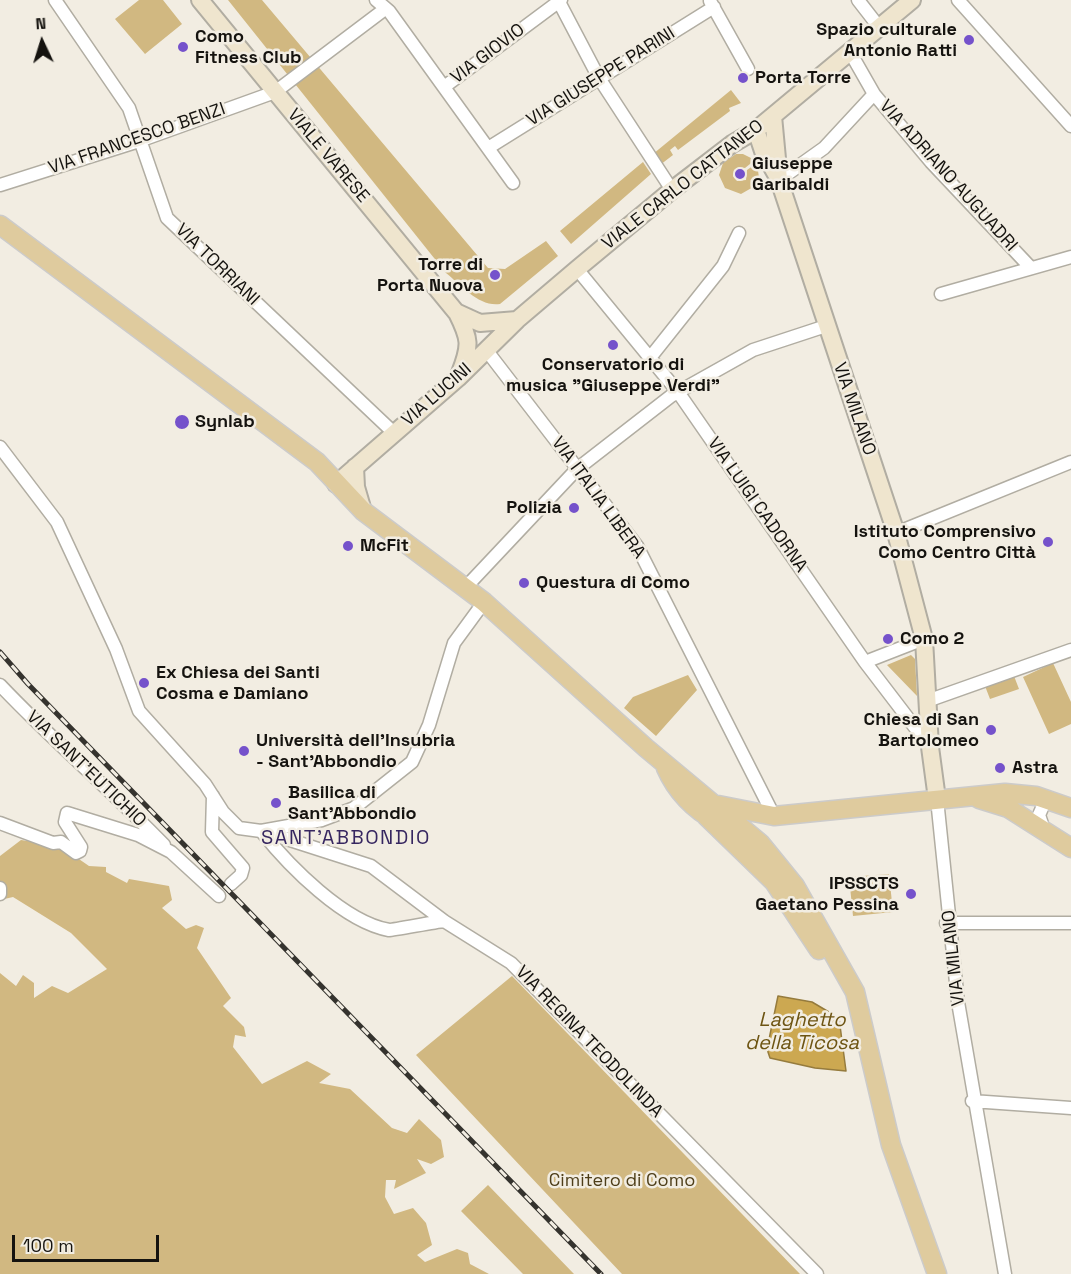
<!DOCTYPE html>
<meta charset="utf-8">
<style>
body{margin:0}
#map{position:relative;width:1071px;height:1274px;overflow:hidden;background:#f2ede2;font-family:"Space Grotesk",sans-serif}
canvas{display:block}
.north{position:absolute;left:12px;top:12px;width:60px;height:60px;-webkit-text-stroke:4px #f2ede2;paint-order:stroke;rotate:356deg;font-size:16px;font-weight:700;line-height:24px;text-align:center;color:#15130f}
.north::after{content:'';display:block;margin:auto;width:21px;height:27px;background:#15130f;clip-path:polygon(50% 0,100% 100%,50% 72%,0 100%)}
.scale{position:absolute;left:12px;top:1235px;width:147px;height:27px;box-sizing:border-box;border:3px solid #15130f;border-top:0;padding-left:8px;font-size:18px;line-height:21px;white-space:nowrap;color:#15130f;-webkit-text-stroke:4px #f2ede2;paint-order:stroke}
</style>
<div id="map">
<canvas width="1071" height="1274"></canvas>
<div class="north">N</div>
<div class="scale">100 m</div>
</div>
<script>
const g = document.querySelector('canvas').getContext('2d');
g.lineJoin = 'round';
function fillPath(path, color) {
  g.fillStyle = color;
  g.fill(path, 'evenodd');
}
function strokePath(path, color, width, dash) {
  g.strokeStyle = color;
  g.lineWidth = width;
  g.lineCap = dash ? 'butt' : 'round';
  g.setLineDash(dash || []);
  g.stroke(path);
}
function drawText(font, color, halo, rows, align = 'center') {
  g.font = font + ' "Space Grotesk",sans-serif';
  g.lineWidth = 5;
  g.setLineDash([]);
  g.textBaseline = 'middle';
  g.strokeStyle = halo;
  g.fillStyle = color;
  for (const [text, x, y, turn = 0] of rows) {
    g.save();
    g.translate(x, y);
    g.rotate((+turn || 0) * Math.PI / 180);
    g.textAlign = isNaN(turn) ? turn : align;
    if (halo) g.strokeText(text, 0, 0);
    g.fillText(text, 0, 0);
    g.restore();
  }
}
fillPath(new Path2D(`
 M139,0H163L182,24L145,54L115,19Z
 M228,0H262L488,268L505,269L546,241L558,256L500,304C479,307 462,286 446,273Z
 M731,90L741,103L729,108L730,111L678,150L675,146L670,150L673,155L660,165L653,154Z
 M736,154H743L755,160L745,168L739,167L734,170L733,176L737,181L746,180L747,170L757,163L759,178L755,186L741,194L725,188L719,175L723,163Z
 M643,162L651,174L571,244L560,231Z
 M911,655L915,659L917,696L887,665Z
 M1053,663L1071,702V724L1049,734L1023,677Z
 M688,675L697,690L656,736L624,708L633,697Z
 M1014,676L1019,689L990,699L985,686Z
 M21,840L60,846L89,866L106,867V872L127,883L129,879L169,886L172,900L162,908L186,929L196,925L204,928L197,948L231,998L223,1006L244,1027L246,1037L235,1035L233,1047L262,1084L307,1061L331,1074L319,1083L350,1089L392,1128L407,1133L419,1119L441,1140L444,1157L431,1164L417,1159L426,1173L394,1189L396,1180H386L385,1197L394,1214L413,1208L426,1223L432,1245L417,1255L425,1262L457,1249L468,1253L470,1264L489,1274H0V973L16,986L23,975L34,983V998L52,986L68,993L107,969L71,933L13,897L0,900V856Z
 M889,874L893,912L853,916L849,877Z
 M512,976L800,1274H622L416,1055Z
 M488,1185L574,1274H523L461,1211Z`), '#d1b881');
const water = new Path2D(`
 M778,996L812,1002L839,1018L846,1071L815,1068L770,1058L767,1049Z`);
fillPath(water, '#cca851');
strokePath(water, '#957b3d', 1.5);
const street = new Path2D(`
 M55,0L129,108L167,218L394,433
 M376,0L389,11L513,183
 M558,0L599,78L672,190
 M858,0L879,27
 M958,0L1071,126
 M710,1L748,69
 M850,52L874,94L931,162L1031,268
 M444,87L561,0
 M488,148L714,7
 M779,180L824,148L874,94
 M0,185L139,141L275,92L385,9
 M577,269L678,392L865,662L930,747
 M941,294L1071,257
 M487,351L637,546L774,816
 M649,359L723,266L739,233
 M0,447L57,522L116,649L139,711L205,784L223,812L239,828L261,831L322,820L354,808L412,762L429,725L454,643L484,602
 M896,533L1071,462
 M466,587L577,469L671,396L753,350L826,326
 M865,662L924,639
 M0,685C53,741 111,790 164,845
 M927,701L1071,650
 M213,796L212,832L243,868L241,875L231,884
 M937,799L958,1002L1005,1274
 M0,823L53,843L61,842L76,853L80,851L81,847L65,822L67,813L138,835L171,852L219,896
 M1044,830L1039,815L1046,799
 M262,831L371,866L444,921L511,963L817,1274
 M262,832C289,866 344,922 389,930C394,930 434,922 444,921
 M0,888V894
 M946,923H1071
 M972,1101L1071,1108`);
const secondary = new Path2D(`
 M200,0L456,312L480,323L517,320
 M773,116L779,180L896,533L924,639L930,747L937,799
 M756,130L763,151L776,174
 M457,313C470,339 471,345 460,373
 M355,467L356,487L363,511
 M336,484L458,378L517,320L577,269L672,190L732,144L756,130L912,0`);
const primary = new Path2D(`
 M0,225L317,462L363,511L484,602L646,748L760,843L795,886L855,992L891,1145L937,1274
 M666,768C676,791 694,810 716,821
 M979,799L1008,808L1071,848
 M718,805L774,816L1005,793L1036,796L1071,808
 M706,816L774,882L819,950`);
strokePath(street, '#b1ada2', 15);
strokePath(secondary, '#b1ada2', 20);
strokePath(primary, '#cccbca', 21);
strokePath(street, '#fff', 12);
strokePath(secondary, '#efe5ce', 16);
strokePath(primary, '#dfcb9e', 18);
const rail = new Path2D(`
 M0,652L28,684L601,1274`);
strokePath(rail, '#35332e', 5);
strokePath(rail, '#f2ede2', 3, [9]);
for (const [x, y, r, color] of [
 [969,40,6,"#7552cb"],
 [183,47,6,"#7552cb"],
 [743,78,6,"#7552cb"],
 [740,174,6,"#7552cb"],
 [495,275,6,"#7552cb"],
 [613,345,6,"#7552cb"],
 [182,422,8,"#7552cb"],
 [574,508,6,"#7552cb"],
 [1048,542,6,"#7552cb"],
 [348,546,6,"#7552cb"],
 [524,583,6,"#7552cb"],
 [888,639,6,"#7552cb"],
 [144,683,6,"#7552cb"],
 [991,730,6,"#7552cb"],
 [244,751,6,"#7552cb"],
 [1000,768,6,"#7552cb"],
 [276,803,6,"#7552cb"],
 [911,894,6,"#7552cb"]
]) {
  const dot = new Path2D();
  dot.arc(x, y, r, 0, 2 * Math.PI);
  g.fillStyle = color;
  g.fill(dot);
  strokePath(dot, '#f2ede2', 2);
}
drawText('bold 18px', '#15130f', '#f2ede2', [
 ["Spazio culturale",957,30,"right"],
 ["Antonio Ratti",957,51,"right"],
 ["Como",195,37],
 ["Fitness Club",195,58],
 ["Porta Torre",755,78],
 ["Giuseppe",752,164],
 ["Garibaldi",752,185],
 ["Torre di",483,265,"right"],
 ["Porta Nuova",483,286,"right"],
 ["Conservatorio di",613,365,"center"],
 ["musica \"Giuseppe Verdi\"",613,386,"center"],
 ["Synlab",195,422],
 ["Polizia",562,508,"right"],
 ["Istituto Comprensivo",1036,532,"right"],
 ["Como Centro Città",1036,553,"right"],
 ["McFit",360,546],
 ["Questura di Como",536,583],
 ["Como 2",900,639],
 ["Ex Chiesa dei Santi",156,673],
 ["Cosma e Damiano",156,694],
 ["Chiesa di San",979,720,"right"],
 ["Bartolomeo",979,741,"right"],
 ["Università dell'Insubria",256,741],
 ["- Sant'Abbondio",256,762],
 ["Astra",1012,768],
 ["Basilica di",288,793],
 ["Sant'Abbondio",288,814],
 ["IPSSCTS",899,884,"right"],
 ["Gaetano Pessina",899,905,"right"]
], 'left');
drawText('18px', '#15130f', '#f2ede2', [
 ["VIA GIOVIO",488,54,-37],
 ["VIA GIUSEPPE PARINI",601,77,-32],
 ["VIA FRANCESCO BENZI",137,139,-19],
 ["VIALE VARESE",328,156,50],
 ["VIA ADRIANO AUGUADRI",948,176,48],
 ["VIALE CARLO CATTANEO",683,185,-38],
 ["VIA TORRIANI",217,265,44],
 ["VIA LUCINI",437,395,-41],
 ["VIA MILANO",854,409,71],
 ["VIA ITALIA LIBERA",598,498,54],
 ["VIA LUIGI CADORNA",757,505,55],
 ["VIA SANT'EUTICHIO",86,769,44],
 ["VIA MILANO",954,958,-96],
 ["VIA REGINA TEODOLINDA",589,1042,46]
]);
drawText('18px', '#4e3e19', '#f2ede2', [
 ["Cimitero di Como",622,1181]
]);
g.letterSpacing = '1.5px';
drawText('20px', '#362660', '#f2ede2', [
 ["SANT'ABBONDIO",346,839]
]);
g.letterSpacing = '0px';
drawText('italic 20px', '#6d5412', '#f2ede2', [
 ["Laghetto",802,1021],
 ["della Ticosa",802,1044]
]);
</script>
